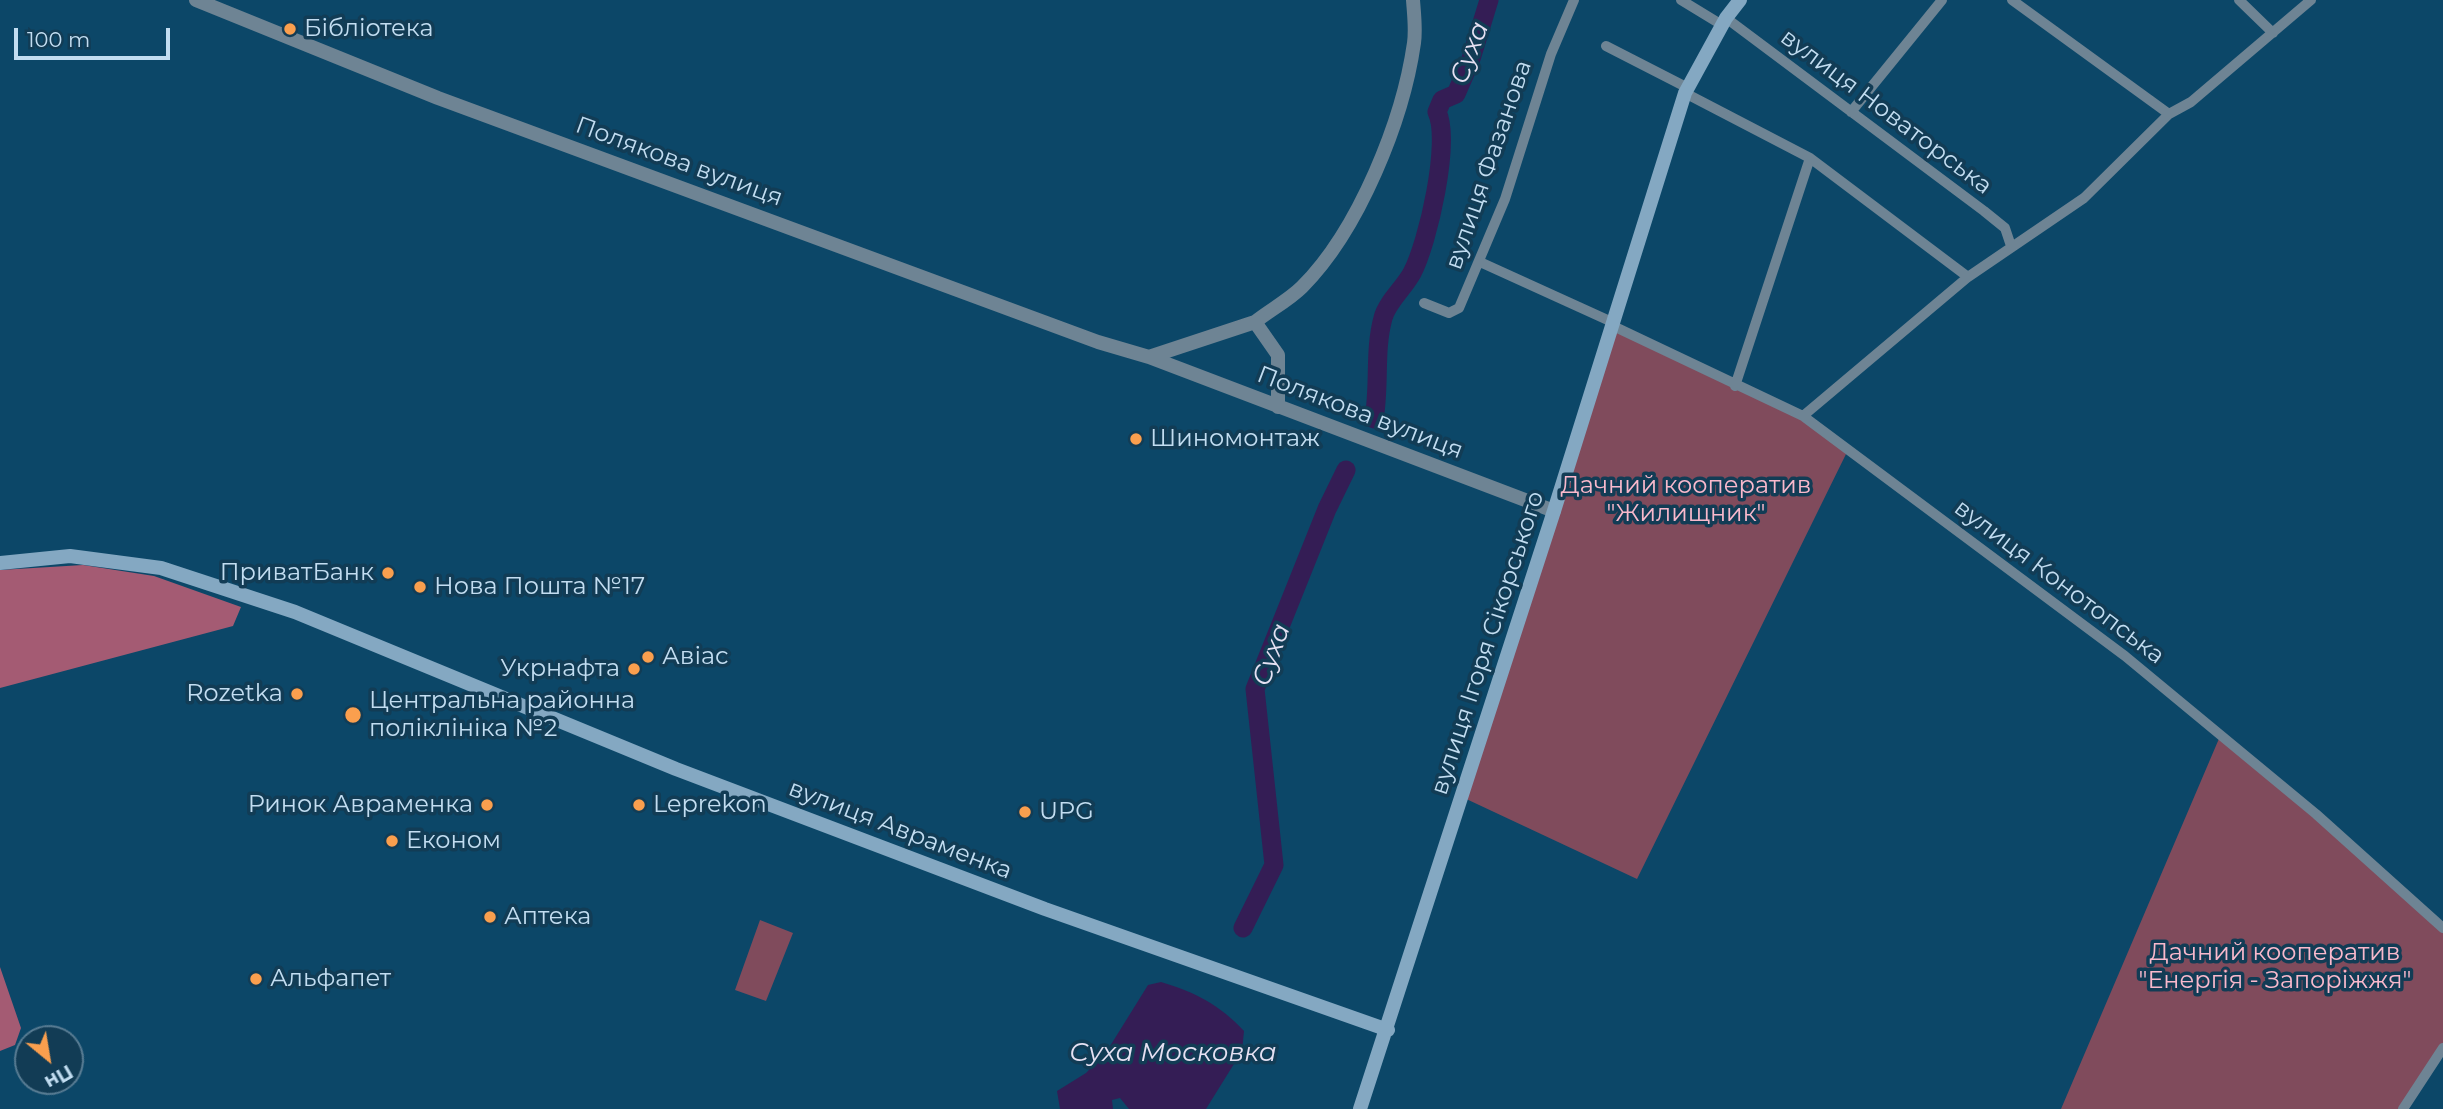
<!DOCTYPE html>
<meta charset="utf-8">
<style>
body{margin:0}
#map{position:relative;width:2443px;height:1109px;overflow:hidden;background:#0c4768;font-family:Montserrat,sans-serif}
canvas{display:block}
.north{position:absolute;left:14px;top:1025px;width:70px;height:70px;box-sizing:border-box;background:#123c55;border:2px solid #587c93;border-radius:50%;rotate:150deg;font-size:19px;font-weight:700;line-height:28px;text-align:center;color:#c2ddf1}
.north::after{content:'';display:block;margin:auto;width:24px;height:32px;background:#fa9f4e;clip-path:polygon(50% 0,100% 100%,50% 72%,0 100%)}
.scale{position:absolute;left:14px;top:28px;width:156px;height:32px;box-sizing:border-box;border:4px solid #c2ddf1;border-top:0;padding-left:9px;font-size:21px;line-height:24px;white-space:nowrap;color:#c2ddf1;-webkit-text-stroke:5px #123c55;paint-order:stroke}
</style>
<div id="map">
<canvas width="2443" height="1109"></canvas>
<div class="north">Пн</div>
<div class="scale">100 m</div>
</div>
<script>
const g = document.querySelector('canvas').getContext('2d');
g.lineJoin = 'round';
function fillPath(path, color) {
  g.fillStyle = color;
  g.fill(path, 'evenodd');
}
function strokePath(path, color, width, dash) {
  g.strokeStyle = color;
  g.lineWidth = width;
  g.lineCap = dash ? 'butt' : 'round';
  g.setLineDash(dash || []);
  g.stroke(path);
}
function drawText(font, color, halo, rows, align = 'center') {
  g.font = font + ' Montserrat,sans-serif';
  g.lineWidth = 7;
  g.setLineDash([]);
  g.textBaseline = 'middle';
  g.strokeStyle = halo;
  g.fillStyle = color;
  for (const [text, x, y, turn = 0] of rows) {
    g.save();
    g.translate(x, y);
    g.rotate((+turn || 0) * Math.PI / 180);
    g.textAlign = isNaN(turn) ? turn : align;
    if (halo) g.strokeText(text, 0, 0);
    g.fillText(text, 0, 0);
    g.restore();
  }
}
fillPath(new Path2D(`
 M1612,322L1803,416L1848,450L1637,879L1462,797Z
 M2221,734L2443,928V1047L2403,1109H2061Z
 M760,920L793,933L766,1001L735,990Z`), '#804b5c');
fillPath(new Path2D(`
 M83,565L154,576L241,607L233,626L0,688V570Z
 M0,967L21,1028L15,1045L0,1051Z`), '#a45b73');
fillPath(new Path2D(`
 M1161,982C1195,992 1220,1005 1244,1031L1242,1051L1206,1109H1129L1120,1098L1112,1100L1113,1109H1060L1057,1091L1086,1073L1107,1051L1148,985Z`), '#341d55');
strokePath(new Path2D(`
 M1374,419C1380,385 1374,351 1383,318C1387,302 1404,288 1412,273C1428,243 1451,141 1437,112L1442,100L1456,94L1470,62L1489,0
 M1243,928L1274,865L1255,689L1327,509L1346,470`), '#341d55', 19);
strokePath(new Path2D(`
 M1681,0L1722,25
 M2012,0L2169,114
 M2239,0L2273,33
 M1726,18L1984,211L2005,228L2011,246
 M1606,46L1688,88
 M1685,93L1810,158L1968,277
 M1851,112L1942,0
 M1480,262L1612,322
 M1424,303L1449,313L1459,308L1505,199L1551,54L1574,0
 M1611,325L1803,416L2125,656L2316,814L2443,928
 M1735,386L1810,158
 M1803,416L1968,277L2084,198L2169,114L2191,102L2311,0
 M2403,1109L2443,1048`), '#6e8494', 10);
strokePath(new Path2D(`
 M196,0L438,98L1098,342L1149,357L1554,511
 M1149,357L1255,322
 M1278,407V355L1255,322C1270,310 1289,300 1302,287C1359,230 1403,120 1414,43C1416,29 1414,14 1413,0`), '#6e8494', 14);
strokePath(new Path2D(`
 M0,563L70,556L161,568L295,612L676,769L1045,909L1388,1030
 M1360,1109L1554,511L1685,93L1726,18L1740,0`), '#84a8c2', 14);
for (const [x, y, r, color] of [
 [290,29,7,"#fa9f4e"],
 [1136,439,7,"#fa9f4e"],
 [388,573,7,"#fa9f4e"],
 [420,587,7,"#fa9f4e"],
 [648,657,7,"#fa9f4e"],
 [634,669,7,"#fa9f4e"],
 [297,694,7,"#fa9f4e"],
 [353,715,9,"#fa9f4e"],
 [487,805,7,"#fa9f4e"],
 [639,805,7,"#fa9f4e"],
 [1025,812,7,"#fa9f4e"],
 [392,841,7,"#fa9f4e"],
 [490,917,7,"#fa9f4e"],
 [256,979,7,"#fa9f4e"]
]) {
  const dot = new Path2D();
  dot.arc(x, y, r, 0, 2 * Math.PI);
  g.fillStyle = color;
  g.fill(dot);
  strokePath(dot, '#123c55', 2.5);
}
drawText('24px', '#c2ddf1', '#123c55', [
 ["Бібліотека",304,29],
 ["Шиномонтаж",1150,439],
 ["ПриватБанк",374,573,"right"],
 ["Нова Пошта №17",434,587],
 ["Авіас",662,657],
 ["Укрнафта",620,669,"right"],
 ["Rozetka",283,694,"right"],
 ["Центральна районна",369,701],
 ["поліклініка №2",369,729],
 ["Ринок Авраменка",473,805,"right"],
 ["Leprekon",653,805],
 ["UPG",1039,812],
 ["Економ",406,841],
 ["Аптека",504,917],
 ["Альфапет",270,979]
], 'left');
drawText('24px', '#c2ddf1', '#123c55', [
 ["вулиця Новаторська",1886,112,37],
 ["Полякова вулиця",679,162,20],
 ["вулиця Фазанова",1489,165,-71],
 ["Полякова вулиця",1360,413,21],
 ["вулиця Конотопська",2059,582,37],
 ["вулиця Ігоря Сікорського",1488,643,-72],
 ["вулиця Авраменка",900,830,21]
]);
drawText('24px', '#f9b9cc', '#123c55', [
 ["Дачний кооператив",1686,486],
 ["\"Жилищник\"",1686,514],
 ["Дачний кооператив",2275,953],
 ["\"Енергія - Запоріжжя\"",2275,981]
]);
drawText('italic 26px', '#e6e1f3', '#123c55', [
 ["Суха",1470,53,-69],
 ["Суха",1272,655,-70],
 ["Суха Московка",1173,1053]
]);
</script>
